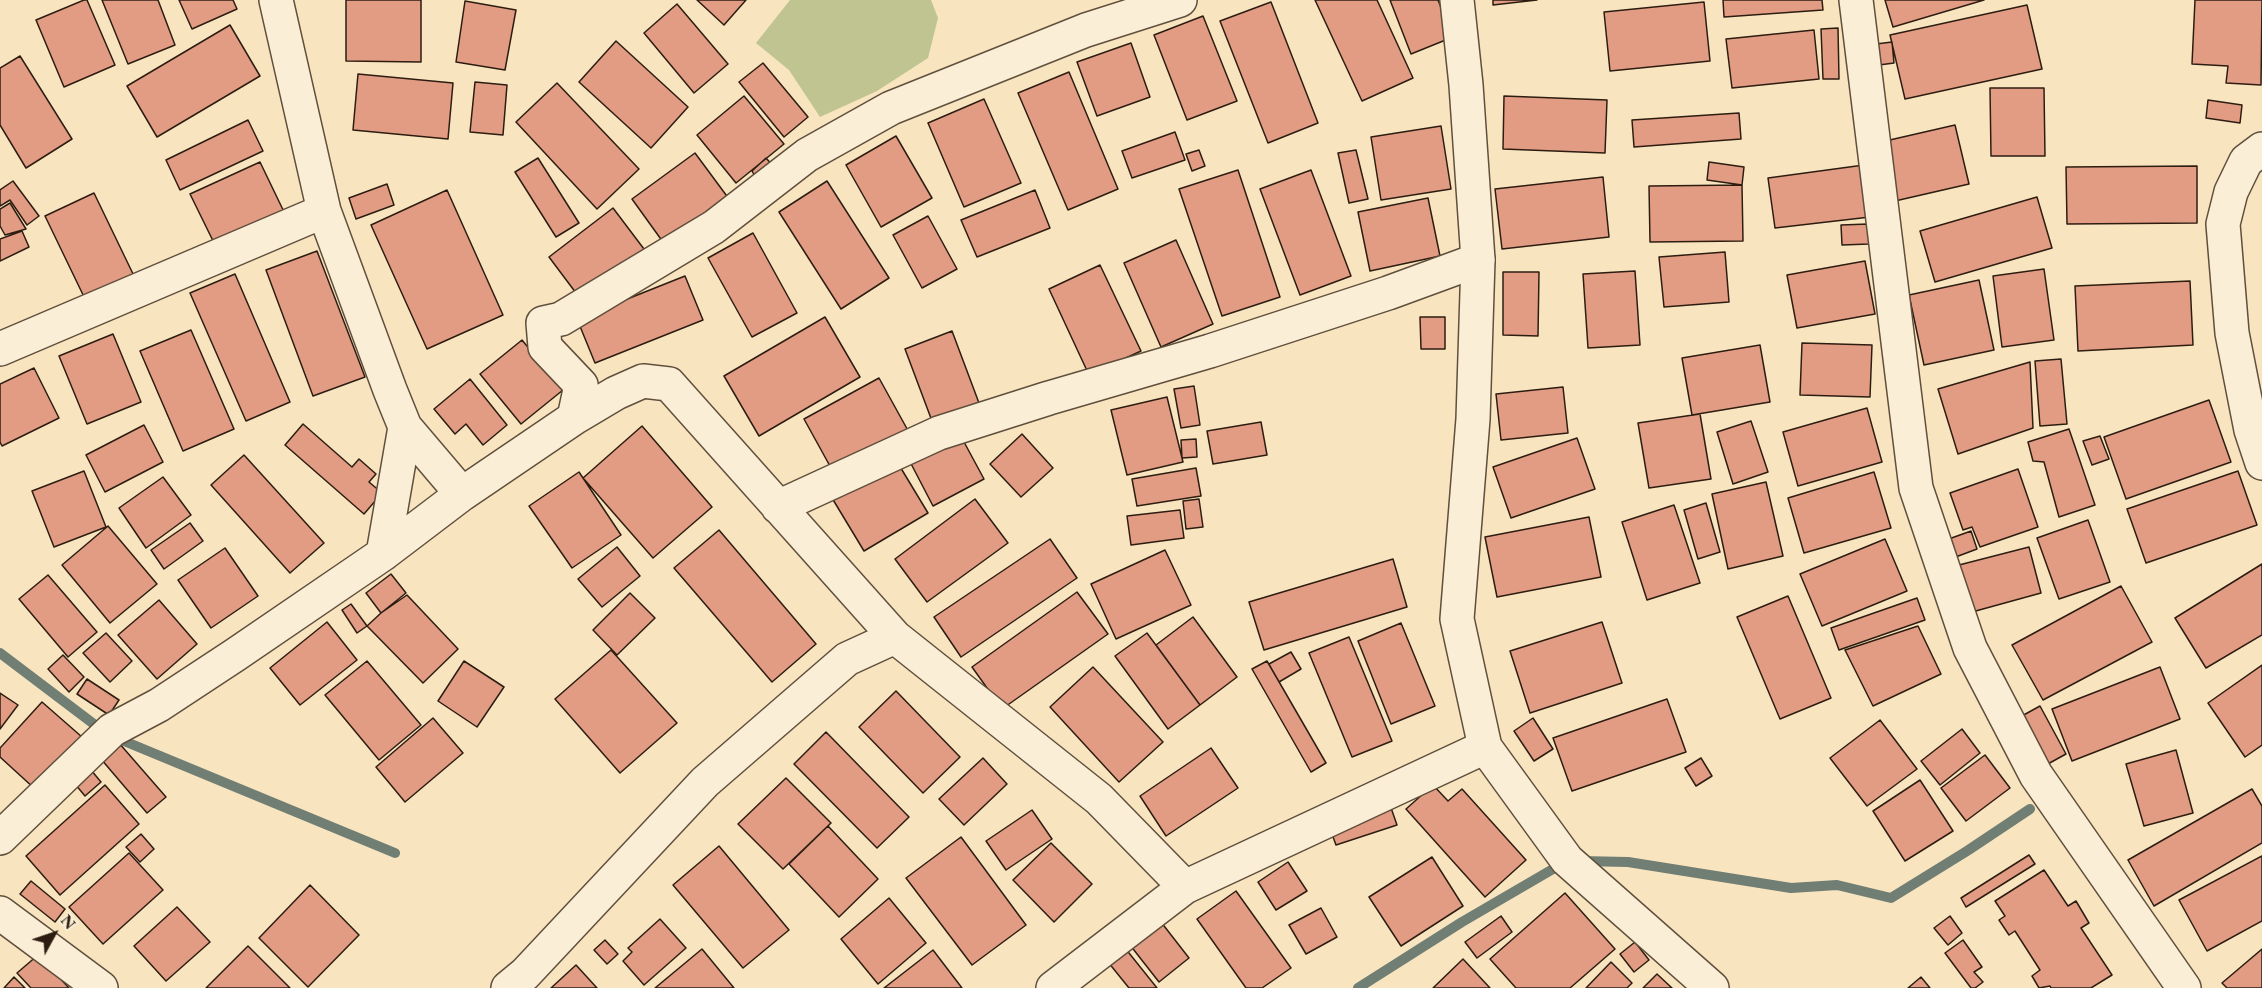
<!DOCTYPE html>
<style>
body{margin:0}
#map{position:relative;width:2262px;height:988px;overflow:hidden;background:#f8e5c0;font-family:"EB Garamond",serif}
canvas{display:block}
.north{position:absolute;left:24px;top:904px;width:60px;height:60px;-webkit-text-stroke:4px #faeed6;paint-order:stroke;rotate:50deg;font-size:16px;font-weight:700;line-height:24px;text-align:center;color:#2d1d11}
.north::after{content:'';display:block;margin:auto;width:21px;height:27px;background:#2d1d11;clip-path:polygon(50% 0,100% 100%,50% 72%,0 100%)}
</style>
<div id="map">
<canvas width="2262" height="988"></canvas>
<div class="north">N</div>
</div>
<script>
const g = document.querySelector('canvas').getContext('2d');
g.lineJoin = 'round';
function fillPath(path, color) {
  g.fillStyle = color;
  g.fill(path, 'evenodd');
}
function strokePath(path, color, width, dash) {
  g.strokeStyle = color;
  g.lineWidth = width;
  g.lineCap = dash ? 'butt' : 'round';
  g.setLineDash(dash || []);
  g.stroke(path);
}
fillPath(new Path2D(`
 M790,0H931L938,18L928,58L877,91L820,117L789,70L756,43Z`), '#bfc491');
strokePath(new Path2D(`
 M0,653L107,734L395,853
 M1580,861L1628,862L1791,888L1837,885L1891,898L1967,851L2030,809
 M1358,988L1462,922L1565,862`), '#707e73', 10);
const building = new Path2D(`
 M84,0H87L115,65L64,87L36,20Z
 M102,0H158L175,45L128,64Z
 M179,0H233L237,9L192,29Z
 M346,0H421V62L346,61Z
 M697,0H746L724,25Z
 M1315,0H1377L1413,78L1362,101Z
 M1390,0H1438L1453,37L1411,54Z
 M1493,0H1537L1493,5Z
 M1723,0H1822L1823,10L1724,17Z
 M1885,0H1984L1893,27Z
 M2195,0H2262L2261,85L2226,83L2228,66L2192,64Z
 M465,1L516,10L505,70L456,62Z
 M1271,2L1318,123L1268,143L1220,21Z
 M1704,2L1710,61L1610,71L1604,12Z
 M677,4L728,64L694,93L644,33Z
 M2027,5L2042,69L1905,99L1890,35Z
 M1203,16L1237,101L1187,120L1154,35Z
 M230,25L260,76L157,137L127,86Z
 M1838,28L1839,79H1823L1821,29Z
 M1814,30L1819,79L1732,88L1726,39Z
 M616,41L688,107L651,148L579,82Z
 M1892,42L1894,63L1879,65L1876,44Z
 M1131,43L1150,97L1097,116L1077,62Z
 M20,56L72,139L26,168L0,125V68Z
 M763,63L808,117L784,137L739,82Z
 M1069,72L1118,189L1068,210L1018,93Z
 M358,74L453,83L448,139L353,130Z
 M475,82L507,85L503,135L470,132Z
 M557,83L639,169L597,209L516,122Z
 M1990,88H2044L2045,156H1991Z
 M744,96L784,144L736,183L697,135Z
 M1504,96L1607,100L1605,153L1503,149Z
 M984,99L1021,183L964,207L928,123Z
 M2208,100L2242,105L2240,123L2206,118Z
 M1739,113L1741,139L1634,147L1632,120Z
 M248,120L263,151L180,190L166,160Z
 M1955,125L1969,184L1895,201L1881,142Z
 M1441,126L1451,189L1381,200L1371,137Z
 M1175,132L1185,160L1132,178L1122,151Z
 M896,136L932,198L881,227L846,165Z
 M1199,150L1205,166L1192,171L1186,154Z
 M1356,150L1368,199L1349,203L1338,153Z
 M695,153L732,203L668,249L632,199Z
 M538,158L579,223L556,237L515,172Z
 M766,158L774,167L756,178L752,171Z
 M260,162L286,216L217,249L190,194Z
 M1709,162L1744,167L1742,185L1707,180Z
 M1864,165L1870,217L1775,228L1768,178Z
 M2197,166V223L2067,224L2066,167Z
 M1238,170L1280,297L1222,316L1179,189Z
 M1311,170L1351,276L1300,295L1260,189Z
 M1603,177L1609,237L1502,249L1495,189Z
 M13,181L39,216L27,225L10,200L0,206V190Z
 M827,181L889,278L841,309L779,212Z
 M387,184L394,205L356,219L349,198Z
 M1742,185L1743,241L1650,242L1649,186Z
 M447,190L503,315L427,349L371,225Z
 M1035,190L1050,228L977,257L961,220Z
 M94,193L135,278L86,301L45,216Z
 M2037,197L2052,248L1935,282L1920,231Z
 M1428,198L1440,256L1370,271L1358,212Z
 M10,203L26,229L5,235L0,226V209Z
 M613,208L647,253L582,301L549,257Z
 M928,216L957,269L922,288L893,235Z
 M1868,224L1869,244L1842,245L1841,225Z
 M22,231L29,247L0,261V239Z
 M753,233L797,313L752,337L708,258Z
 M1176,240L1213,324L1161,347L1124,263Z
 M317,251L365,377L313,396L266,270Z
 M1725,252L1729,302L1664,307L1659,257Z
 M1865,261L1875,314L1797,328L1787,275Z
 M1100,265L1141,351L1089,375L1049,289Z
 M2044,269L2054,340L2002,347L1993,276Z
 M1635,271L1640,345L1588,348L1583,274Z
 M1503,272H1539L1538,336L1503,335Z
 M235,274L290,402L246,421L190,293Z
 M685,276L703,320L595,363L577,319Z
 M1979,280L1994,350L1924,365L1909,295Z
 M2190,281L2193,345L2078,351L2075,286Z
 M825,317L860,377L759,436L724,376Z
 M1420,317H1445V349H1421Z
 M191,330L234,429L183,451L140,351Z
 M952,331L982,411L935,429L905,349Z
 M113,334L141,402L87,424L59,356Z
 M522,340L563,390L521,424L480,374Z
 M1802,343L1872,345L1870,397L1800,395Z
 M1760,345L1770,402L1692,415L1682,358Z
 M2061,359L2067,424L2040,426L2035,361Z
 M2030,362L2033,428L1958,454L1938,389Z
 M34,368L59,418L2,446L0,442V384Z
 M879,378L911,436L836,477L804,419Z
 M470,379L507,425L483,445L466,424L455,434L434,409Z
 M1194,386L1200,425L1181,428L1174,389Z
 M1563,387L1568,433L1501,440L1496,394Z
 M1167,397L1183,462L1127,475L1111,410Z
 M2209,400L2231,462L2126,499L2104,437Z
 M1867,408L1882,462L1798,486L1783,432Z
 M1700,414L1711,479L1649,488L1638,423Z
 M1751,421L1768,472L1733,484L1717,432Z
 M1261,422L1267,455L1213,464L1207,431Z
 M303,424L352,467L359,459L376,474L369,482L382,493L364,514L285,445Z
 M144,425L163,462L105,492L86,455Z
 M642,426L712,507L653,558L583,478Z
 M957,429L984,479L933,506L907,456Z
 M2069,429L2095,505L2059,517L2044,462L2033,461L2028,442Z
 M1022,434L1053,468L1021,497L990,464Z
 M2100,436L2109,459L2092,465L2083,441Z
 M1577,438L1595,489L1511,518L1493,467Z
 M1196,439L1197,457L1182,458L1181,440Z
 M244,455L324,543L290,573L211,485Z
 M896,460L928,513L864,551L832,498Z
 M1196,468L1201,496L1137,506L1132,479Z
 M2018,469L2038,527L1980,547L1972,527L1963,530L1950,493Z
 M84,471L106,527L54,547L32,491Z
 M2238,471L2257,525L2146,563L2127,509Z
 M579,472L621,535L572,568L529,506Z
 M1874,472L1891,528L1804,553L1788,498Z
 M163,477L191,515L146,548L119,508Z
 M1766,482L1783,556L1728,569L1712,494Z
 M975,499L1008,543L927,602L895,559Z
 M1199,499L1203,527L1186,529L1183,501Z
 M1706,503L1720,552L1698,559L1684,510Z
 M1674,505L1700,583L1647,600L1622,522Z
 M1180,510L1184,538L1131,545L1127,516Z
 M1589,517L1601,577L1497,597L1485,537Z
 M2088,520L2110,582L2059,599L2037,538Z
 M190,523L203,541L164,569L151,550Z
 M108,526L157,584L110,623L62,565Z
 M719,530L816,644L772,682L674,568Z
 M1971,531L1977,549L1953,558L1946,540Z
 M1050,539L1077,578L961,657L934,617Z
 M1885,539L1907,591L1822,626L1800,574Z
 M617,547L640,576L602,607L578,579Z
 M2029,547L2041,593L1972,612L1959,565Z
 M225,548L258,596L211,628L178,580Z
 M1165,550L1191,605L1116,639L1091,584Z
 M1393,559L1407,607L1264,650L1249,602Z
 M2262,564V635L2206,668L2175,618Z
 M391,574L406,593L381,613L366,593Z
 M48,575L97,632L68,657L19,599Z
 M2121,586L2152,642L2043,700L2012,645Z
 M1077,592L1108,634L1002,709L972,667Z
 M630,593L655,618L617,655L593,630Z
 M407,595L458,649L423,683L367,626L381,613Z
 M1788,596L1831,698L1780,719L1737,617Z
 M1917,598L1925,620L1839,650L1831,628Z
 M159,600L197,644L157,679L118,635Z
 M351,604L367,626L357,633L342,610Z
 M1193,617L1237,677L1200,705L1156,645Z
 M327,622L357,660L300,705L270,668Z
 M1602,622L1622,683L1530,713L1510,651Z
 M1401,623L1435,706L1391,724L1358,641Z
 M1918,626L1941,674L1873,706L1845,650Z
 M106,633L132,661L110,682L83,653Z
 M1147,633L1200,705L1168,729L1115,656Z
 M1349,637L1392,741L1352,757L1309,653Z
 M611,650L677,723L620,773L555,699Z
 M1291,652L1301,669L1279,682L1269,664Z
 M63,655L84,677L69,692L48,669Z
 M367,661L421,725L379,760L325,695Z
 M464,661L504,687L477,727L438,701Z
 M1267,661L1326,763L1311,772L1252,669Z
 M2262,665V745L2245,757L2208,703Z
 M1093,667L1163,742L1119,782L1050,707Z
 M2160,667L2180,719L2072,761L2052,709Z
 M87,679L119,700L109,715L77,694Z
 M896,691L960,757L923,793L859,727Z
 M0,693L18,705L0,729Z
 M1667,699L1686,752L1572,791L1553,738Z
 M42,702L82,737L35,789L0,757V748Z
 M2040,706L2066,754L2046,765L2020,717Z
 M433,718L463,753L405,802L376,767Z
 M1533,718L1553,749L1534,761L1514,731Z
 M1880,720L1917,769L1867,806L1830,758Z
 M1962,729L1980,753L1940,785L1921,761Z
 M826,732L909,817L877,848L794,764Z
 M119,743L166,797L147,813L101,759Z
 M1211,748L1238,788L1166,836L1140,796Z
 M2176,750L2193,813L2144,826L2126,764Z
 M1985,755L2010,788L1966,821L1941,788Z
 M983,758L1007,784L964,825L939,799Z
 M1701,758L1712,776L1696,786L1685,768Z
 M91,770L101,782L85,796L75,784Z
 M786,778L831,823L783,869L738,824Z
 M1920,780L1953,831L1905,861L1873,811Z
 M105,785L139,824L60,895L26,856Z
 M1433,785L1448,801L1462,789L1526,860L1485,897L1406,809Z
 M2252,789L2262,806V843L2154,906L2128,860Z
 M1390,805L1397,825L1336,845L1329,826Z
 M1032,810L1052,839L1006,870L986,841Z
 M828,826L878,879L839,917L789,864Z
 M141,834L154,849L140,862L126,847Z
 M961,837L1026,925L972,965L906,878Z
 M1051,843L1092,884L1054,922L1013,880Z
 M719,846L789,930L743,968L673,885Z
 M129,853L163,890L103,944L69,907Z
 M2029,855L2035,864L1966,907L1961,898Z
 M2262,856V921L2207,951L2179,900Z
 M1432,857L1463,906L1401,946L1369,897Z
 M1288,862L1307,891L1276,910L1258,882Z
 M2044,870L2068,906L2076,901L2089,923L2081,928L2112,975L2091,988H2051L2050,986L2039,988L2032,976L2040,970L2015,931L2009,935L1999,920L2005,916L1995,901Z
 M31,881L65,909L55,922L20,894Z
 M310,885L359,935L308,987L259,938Z
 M1236,891L1291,968L1262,988H1246L1197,919Z
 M1565,893L1615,949L1570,988H1516L1490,959Z
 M889,898L926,943L878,984L841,939Z
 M177,907L210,942L166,981L134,946Z
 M1321,908L1337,937L1306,954L1289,925Z
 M1501,916L1512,932L1477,958L1465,942Z
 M1950,916L1962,933L1948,945L1934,928Z
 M660,919L686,948L644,985L623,961L632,952L628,948Z
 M1161,922L1189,958L1159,982L1130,945Z
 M605,940L618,954L607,964L594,950Z
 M1963,940L1982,967L1974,972L1983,982L1975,988H1971L1945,953Z
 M1635,942L1649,960L1634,972L1620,954Z
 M248,946L290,988H206Z
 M1125,948L1157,988H1129L1108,962Z
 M702,949L734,988H655Z
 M2262,949V988H2227L2222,983Z
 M933,950L962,988H884Z
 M38,955L69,988H31L17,973Z
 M1463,959L1490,988H1433Z
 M1611,962L1632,983L1627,988H1586Z
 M576,965L597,988H551Z
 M1657,974L1672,988H1643Z
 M14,977L25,988H4Z
 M1921,977L1930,988H1908Z`);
fillPath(building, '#e29c84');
strokePath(building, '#2d1d11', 1.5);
const minor = new Path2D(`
 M276,0L324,211L390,390L405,427L462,494
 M1856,0L1916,488L1970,648L2036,775L2184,988
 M2262,149L2246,161L2231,192L2223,224L2232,333L2251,430L2262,463
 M0,349L324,211
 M574,418L581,385L545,347L543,323L561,319L714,227L807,155L891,108L1086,30L1180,0
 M778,507L939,433L1049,398L1210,351L1388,293L1478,260
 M383,554L405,427
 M0,838L112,730L159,705L235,655L383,554L462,494L574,418L616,393L643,381L669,384L895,637L1099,799L1185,887
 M0,913L101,988
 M508,988L525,974L705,782L847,659L895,637
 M1053,988L1185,887L1485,747`);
const tertiary = new Path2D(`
 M1457,0L1466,85L1478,260L1473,419L1457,619L1485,747L1567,860L1712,988`);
strokePath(minor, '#604f3d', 36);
strokePath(tertiary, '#604f3d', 36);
strokePath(minor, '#faeed6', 33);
strokePath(tertiary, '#faeed6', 33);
</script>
